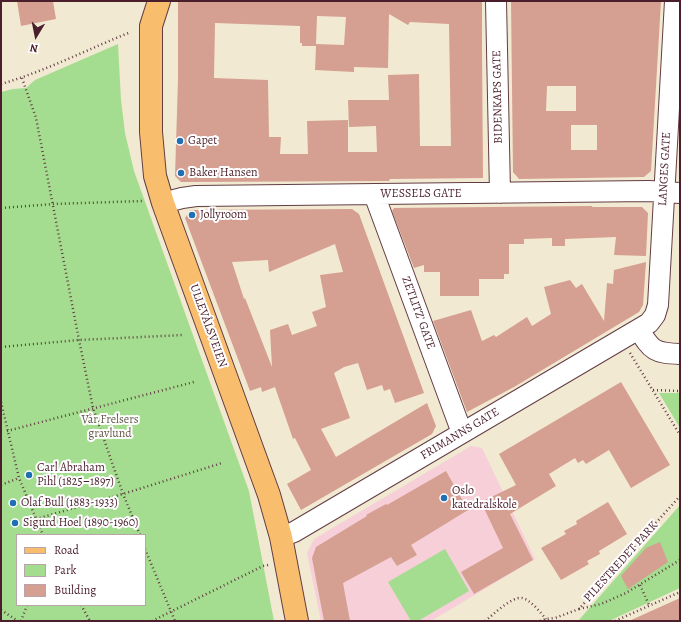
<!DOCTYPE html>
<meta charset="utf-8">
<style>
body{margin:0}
#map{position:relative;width:681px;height:622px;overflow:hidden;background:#f2e9d2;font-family:Alegreya,serif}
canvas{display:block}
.frame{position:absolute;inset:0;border:2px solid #4a1f2b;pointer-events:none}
.legend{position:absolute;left:16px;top:534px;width:130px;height:72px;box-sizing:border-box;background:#fff;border:1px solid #b7a5aa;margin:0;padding:5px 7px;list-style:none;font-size:12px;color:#4a1f2b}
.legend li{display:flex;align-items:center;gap:8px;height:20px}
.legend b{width:20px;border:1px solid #b7a5aa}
.north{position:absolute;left:16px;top:16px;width:40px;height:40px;-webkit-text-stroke:3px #fff;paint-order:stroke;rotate:190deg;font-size:11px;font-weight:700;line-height:16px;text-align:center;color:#4a1f2b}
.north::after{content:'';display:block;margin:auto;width:14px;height:18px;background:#4a1f2b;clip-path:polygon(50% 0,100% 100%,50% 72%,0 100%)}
</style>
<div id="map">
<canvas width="681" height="622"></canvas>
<div class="frame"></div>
<ul class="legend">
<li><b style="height:5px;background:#f9be6d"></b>Road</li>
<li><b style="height:11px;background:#a4dd8f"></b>Park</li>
<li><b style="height:11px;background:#d59f91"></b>Building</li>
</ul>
<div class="north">N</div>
</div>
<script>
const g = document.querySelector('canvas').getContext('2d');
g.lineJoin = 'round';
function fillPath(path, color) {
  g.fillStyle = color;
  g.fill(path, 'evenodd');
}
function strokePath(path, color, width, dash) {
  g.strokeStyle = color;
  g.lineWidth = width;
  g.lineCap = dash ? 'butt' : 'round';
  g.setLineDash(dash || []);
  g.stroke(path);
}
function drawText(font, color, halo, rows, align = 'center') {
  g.font = font + ' Alegreya,serif';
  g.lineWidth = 4;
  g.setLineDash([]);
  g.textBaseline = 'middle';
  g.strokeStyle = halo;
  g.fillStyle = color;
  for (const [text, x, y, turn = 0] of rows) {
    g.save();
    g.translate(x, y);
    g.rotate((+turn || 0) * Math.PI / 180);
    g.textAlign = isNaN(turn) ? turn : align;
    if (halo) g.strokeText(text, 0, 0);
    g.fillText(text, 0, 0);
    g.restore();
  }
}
fillPath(new Path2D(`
 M471,446L482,448L535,559L431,621H321L307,553L314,539Z`), '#f6cfd8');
fillPath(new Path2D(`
 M118,44L121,100L125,133L134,171L249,491L274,621H1V92L13,89L26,88L35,80ZM17,535H145V605H17Z
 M659,393H680V428Z
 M680,505V588L609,621H578Z
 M445,549L469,591L418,621H411L388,582Z`), '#a4dd8f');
fillPath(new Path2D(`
 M17,1H53L56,19L21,26Z
 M178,1H482V47L483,178L390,179L389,181L181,182L175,176L178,79ZM389,14L408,25L410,22L449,24L451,146H420L419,74L388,75L389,100H348L349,127L376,126L377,152H348V120L307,121L308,154H280L281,137H269L268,80L214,78L215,23L300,26V43H302V46H316L315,70L354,72V67L388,68ZM317,16L346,17L344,45L316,44Z
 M511,1H661L651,171L644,177L519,179L513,172ZM547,86H576V111H546ZM571,125H597V150H571Z
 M592,206V207H642L648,213L646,256L614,255L616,237L565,239V246H552V238L524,239V244H509V274H504V279H479V296H440V272H424V265L414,268L392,211L394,208Z
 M352,209L359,214L424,393L395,403L390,389L384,391L382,385L367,390L358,363L344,367L334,373L350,418L321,429L336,457L427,403L436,426L432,434L301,510L287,484L311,470L295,438L293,439L275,387L262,392L261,387L250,391L185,218L190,210ZM335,244L343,272L320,275L326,307L312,312L317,326L292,335L288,324L270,330L272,367L245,298L244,299L232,262L268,260L269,272Z
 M646,262L643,305L639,312L514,387L467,412L433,321L471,310L482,341L494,335L496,337L527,317L532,326L551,314L544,287L570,280L576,288L582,284L604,321L607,283L613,284L614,270Z
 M621,382L670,465L631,488L609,450L586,464L583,460L578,463L575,458L549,474L556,486L510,514L533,560L474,594L461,572L503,548L481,502L516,485L499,454Z
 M446,471L468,510L411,545L417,555L397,566L391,557L343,583L350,621H324L312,558L316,547L367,516L366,515L386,504L387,505Z
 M608,502L627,534L599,551L600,554L587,561L589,564L561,580L541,548L566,534L564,531L577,524L576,521Z
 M660,542L668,562L628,589L621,576L646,548Z
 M680,598V621H629Z`), '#d59f91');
const minor = new Path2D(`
 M496,1L500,193
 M374,194L462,433
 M163,203L182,198L196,196L649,191L680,193
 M639,329C651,351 655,353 680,354
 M281,537L294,532L649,323L655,315L658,305L675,1`);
const major = new Path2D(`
 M159,1L151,26V132L155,176L163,203L269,495L281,537L297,621`);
strokePath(minor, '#633d44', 22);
strokePath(major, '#633d44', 24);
strokePath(new Path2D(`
 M22,78L36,118L79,340L93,408L123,494L140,535
 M1,84C46,71 88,49 131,32
 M1,208L54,204L142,201
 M1,347L79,340L183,335
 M630,353L680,435
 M653,390L680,391
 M1,402L19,478L43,535
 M7,431L194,382
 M1,485L19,478
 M36,519L123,494L222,463
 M145,549L175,621
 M640,585L649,605
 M81,605L90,621
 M579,609L601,604L626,593L680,560
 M1,610L18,621
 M21,621L27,605
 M152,621L263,566L268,565
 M485,621C493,615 512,596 522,598C531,600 540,612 546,619
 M540,621L546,619L555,618
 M556,621L555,618L579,609L680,496
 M615,621L680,592`), '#633d44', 2.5, [1, 3]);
strokePath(minor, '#fff', 20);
strokePath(major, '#f9be6d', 22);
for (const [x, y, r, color] of [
 [180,141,4,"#1f6fb2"],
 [181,173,4,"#1f6fb2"],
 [192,215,4,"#1f6fb2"],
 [29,475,4,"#1f6fb2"],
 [444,498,4,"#1f6fb2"],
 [13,503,4,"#1f6fb2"],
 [15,523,4,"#1f6fb2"]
]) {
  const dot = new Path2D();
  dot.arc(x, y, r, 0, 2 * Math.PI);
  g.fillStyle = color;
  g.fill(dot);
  strokePath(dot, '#fff', 1.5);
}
drawText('12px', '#4a1f2b', '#fff', [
 ["BIDENKAPS GATE",498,97,-91],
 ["LANGES GATE",665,169,-87],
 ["WESSELS GATE",421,194],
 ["ZETLITZ’ GATE",418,313,70],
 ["ULLEVÅLSVEIEN",208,326,70],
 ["FRIMANNS GATE",460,434,-31],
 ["PILESTREDET PARK",621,562,-48]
]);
drawText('12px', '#4a1f2b', '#fff', [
 ["Gapet",188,141],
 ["Baker Hansen",189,173],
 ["Jollyroom",200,215],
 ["Carl Abraham",37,468],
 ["Pihl (1825–1897)",37,482],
 ["Oslo",452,491],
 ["katedralskole",452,505],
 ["Olaf Bull (1883-1933)",21,503],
 ["Sigurd Hoel (1890-1960)",23,523]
], 'left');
drawText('12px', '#655849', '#fff', [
 ["Vår Frelsers",110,420],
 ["gravlund",110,434]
]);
</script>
